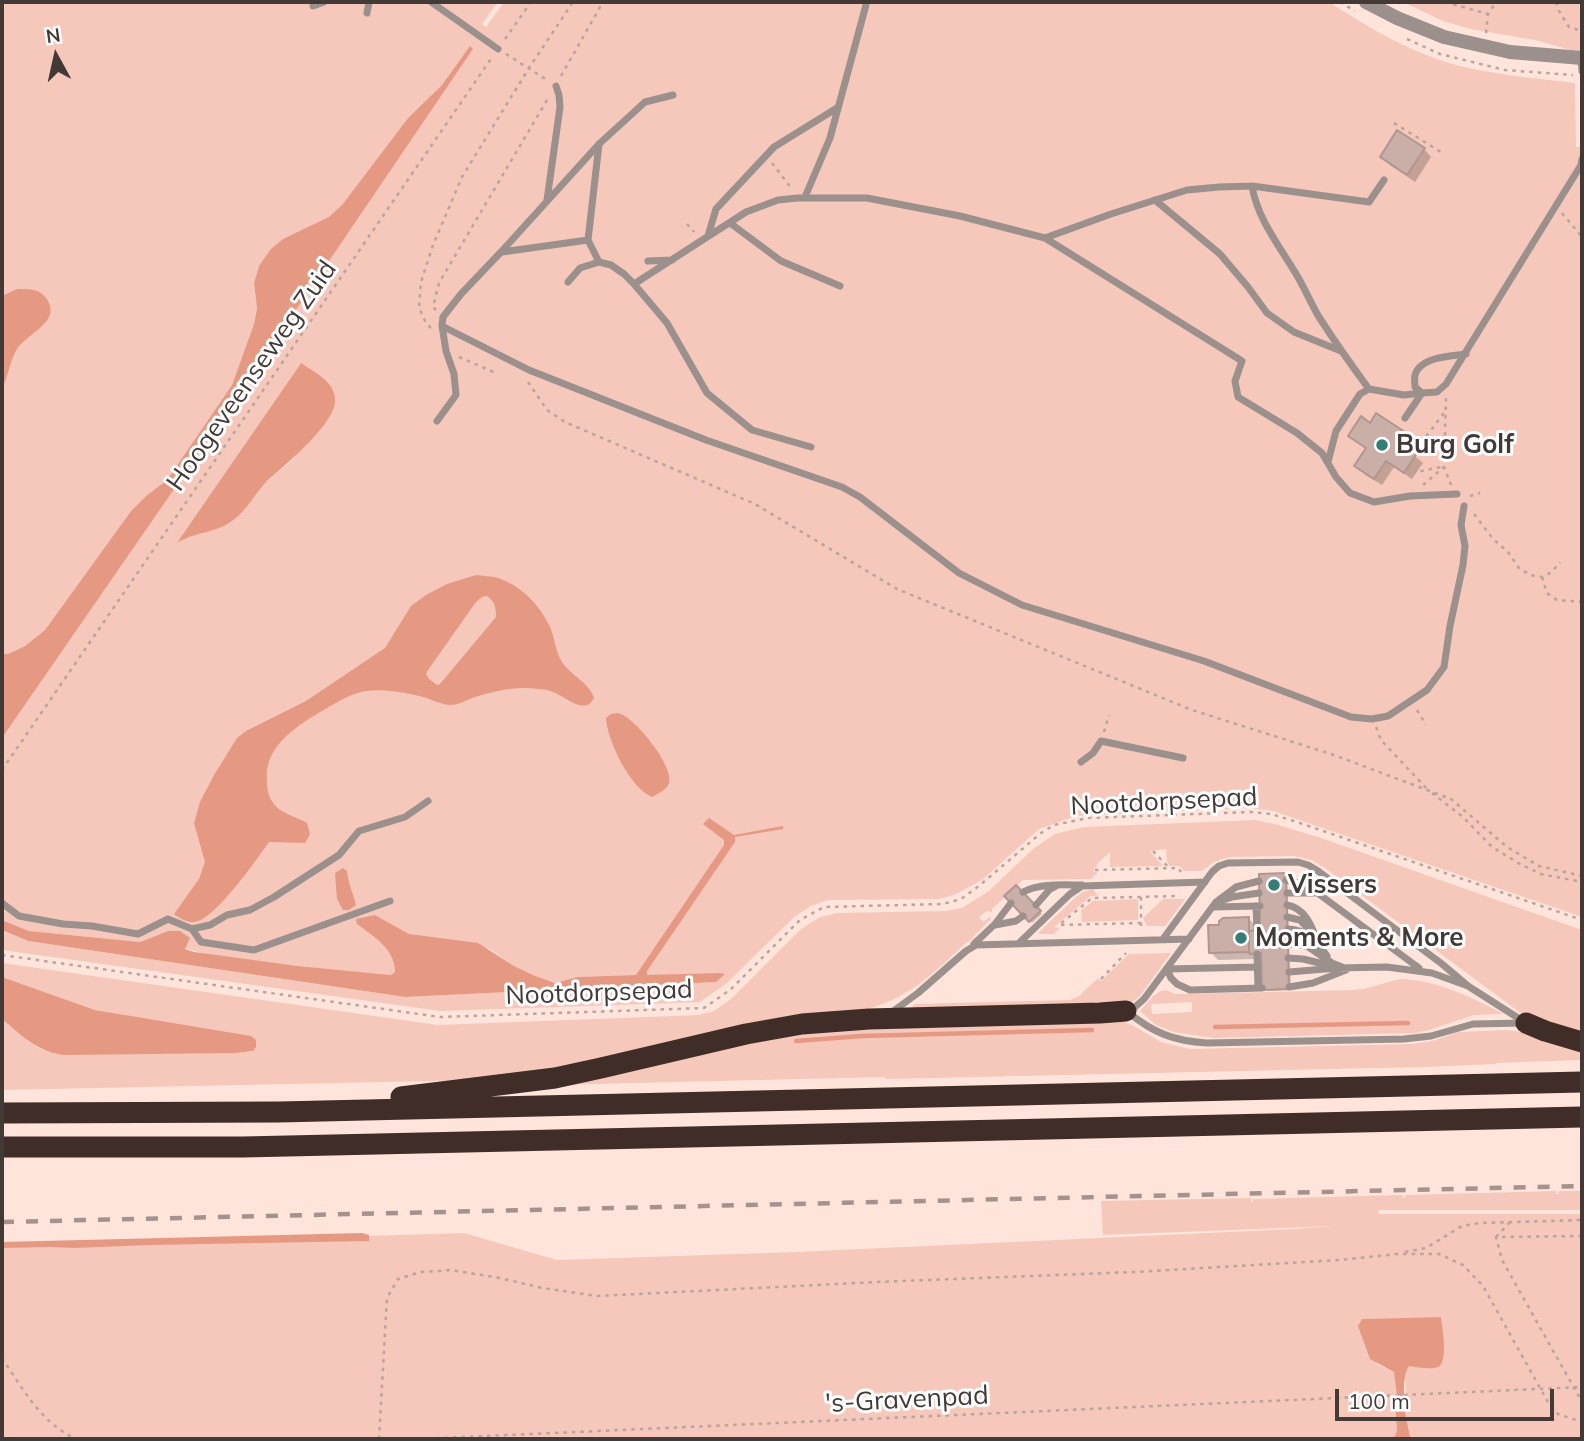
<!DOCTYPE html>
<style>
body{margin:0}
#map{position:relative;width:1584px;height:1441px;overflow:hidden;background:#ffe4dc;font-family:Mulish,sans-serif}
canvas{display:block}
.frame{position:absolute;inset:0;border:4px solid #433936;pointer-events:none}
.north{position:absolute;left:21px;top:21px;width:70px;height:70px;-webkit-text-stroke:5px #fff;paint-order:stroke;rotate:352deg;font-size:19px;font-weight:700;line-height:28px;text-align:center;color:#433936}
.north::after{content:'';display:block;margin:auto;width:24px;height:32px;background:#433936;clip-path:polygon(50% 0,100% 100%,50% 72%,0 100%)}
.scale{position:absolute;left:1335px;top:1389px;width:219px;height:32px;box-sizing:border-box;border:4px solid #433936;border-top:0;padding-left:9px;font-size:21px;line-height:24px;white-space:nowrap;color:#433936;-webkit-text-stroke:5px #fff;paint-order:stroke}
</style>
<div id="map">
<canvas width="1584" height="1441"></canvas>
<div class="frame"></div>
<div class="north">N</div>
<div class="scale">100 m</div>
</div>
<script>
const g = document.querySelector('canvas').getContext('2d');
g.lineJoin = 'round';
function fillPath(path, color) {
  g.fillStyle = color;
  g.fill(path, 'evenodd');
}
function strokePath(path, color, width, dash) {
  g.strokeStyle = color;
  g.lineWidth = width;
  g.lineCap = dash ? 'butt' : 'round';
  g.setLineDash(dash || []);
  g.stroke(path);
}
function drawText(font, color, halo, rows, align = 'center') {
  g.font = font + ' Mulish,sans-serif';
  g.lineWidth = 6;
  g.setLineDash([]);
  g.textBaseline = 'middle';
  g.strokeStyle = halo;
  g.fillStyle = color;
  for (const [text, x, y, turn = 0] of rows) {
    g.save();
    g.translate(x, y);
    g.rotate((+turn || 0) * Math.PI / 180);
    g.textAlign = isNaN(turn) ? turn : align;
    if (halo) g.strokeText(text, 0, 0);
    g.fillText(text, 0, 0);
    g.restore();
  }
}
fillPath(new Path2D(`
 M2,2H498L482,24L486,27L504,2H1329C1368,27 1411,53 1456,65C1495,75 1535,78 1575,83L1576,147H1582V917L1273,811L1251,808L1076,816L1039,829L982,880L956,894L939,899L828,900L811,906L794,917L727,983L700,1002L440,1011L2,950V930L28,941L405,997L716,982L637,975L577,977L555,983L533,975L514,966L490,949L409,934L375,915L357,923C373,936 395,949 395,972L391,975L298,966L208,955L185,948L168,931L140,942L29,931L2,920V738L177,485L473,49L470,47L442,85L408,118L342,205L330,217L310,228L259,266L254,283L257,308L254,324L232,385L167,480L146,496L131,511L45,630L25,646L8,654H2ZM300,364L333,411L320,429L290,462L266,482L244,510L201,532L180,540Z
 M1403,2H1582V51L1571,50L1535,40L1470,29L1443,21Z
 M1255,820L1275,824L1321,838L1582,930V1034L1522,1014L1325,868L1311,860L1294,856L1229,857L1214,862L1202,871H1184L1179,866H1170L1167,862L1166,849L1150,851L1163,866L1110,867V852L1097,864V867L1094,868V872H1098L1091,879L1023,880L992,909V912L987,911L979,917L983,922L991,916L990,920L972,938H976L967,942C929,977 908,1000 856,1012L579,1067L479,1080L2,1090V1019L38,1048L57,1054L236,1053L253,1051L125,1015L95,1010L2,977V963L438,1025L699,1015L714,1011L731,999L801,929L820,917L838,913L946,911L962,908L989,891L1033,849L1055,834L1084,827Z
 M1093,889L1098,896H1091L1054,927L1060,928L1054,934H1039V932L1076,897L1083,892Z
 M1138,899V920L1082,922L1081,910L1093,901Z
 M1163,899H1185L1165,926H1147L1143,918Z
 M1171,953L1139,997L1130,1003L907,1012L915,1004L1070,1000L1079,996L1098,978L1101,981L1129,954Z
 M1403,979C1435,980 1475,998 1503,1014L1474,1015L1429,1030L1416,1033L1213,1038L1173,1032L1156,1025L1140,1011L1153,996L1161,991L1166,990L1175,994H1183L1354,990C1371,989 1386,981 1403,979ZM1192,1002V1012L1152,1014L1151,1004Z
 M1114,1018L1134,1026L1161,1042L1190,1049L1412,1044L1432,1041L1459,1032L1505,1030L1533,1033L1582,1047V1060L1496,1063L1495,1064L1423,1067L886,1079L885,1077L553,1085L768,1034Z
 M1556,1191V1194H1558L1559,1191H1582V1210H1379L1378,1214H1582V1439H1411L1407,1425L1405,1372L1409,1366L1418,1367L1443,1362L1444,1356L1441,1317L1363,1319L1377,1364L1394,1372L1397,1396L1395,1404L1397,1431L1396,1436L1391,1439L1356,1438L1334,1439H2V1247L464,1233L557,1260L796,1252L1294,1229L1334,1226L1103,1235L1101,1201L1251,1198V1202H1253V1199L1402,1195L1403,1198H1405L1406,1195Z`), '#f5c8bb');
fillPath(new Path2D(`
 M470,46L473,49L177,485L2,738V654H8L25,646L45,630L131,511L146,496L167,480L232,385L254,324L257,308L254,283L259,266L271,249L283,239L329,217L342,205L408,118L442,85Z
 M17,289C28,289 39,288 46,298C63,321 29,332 17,349C10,360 8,377 2,389V296Z
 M301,363C314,372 336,382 335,401C335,424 284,466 267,481C255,494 246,511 232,521C216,533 194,532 177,543Z
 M476,575C483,576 491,576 498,578C520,585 539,604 549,625C555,637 555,651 562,662C570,675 589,682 594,698C585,716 566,697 553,692C549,690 543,689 538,689C516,686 495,691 475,697C466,700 459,705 450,705C439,704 429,698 419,696C403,692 382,689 366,691C352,693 339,701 327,708C300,724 263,745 267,781C267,788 268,795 272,801C279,814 296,816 307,823L310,834L305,843L269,842C257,859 214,921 194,922C188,923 179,918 174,914L199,879L205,862L194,823L200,802L214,775L237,738L246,731L306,701L385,648L411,606L426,595L447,584ZM487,596C495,601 496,608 496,617L440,684L437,685L429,679L426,674L428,670L476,602L482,597Z
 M618,713C634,716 675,767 669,783C667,790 657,794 652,797C630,788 607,740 606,718L611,714Z
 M709,818L734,835L783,826V829L735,837V842L647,971V975L720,973L725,974L716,982L405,997L28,941L2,930V920L29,931L140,942L168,931H180L190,938L185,949L194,952L298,966L391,975L395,972C395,949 373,936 357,924L356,919L375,915L409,934L478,943L514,966L533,975L555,983L577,977L636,975L724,845V840L703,824Z
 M343,868L347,871C348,883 353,893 356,905L349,910H343L337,899L335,873Z
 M2,977L95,1010L251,1036L256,1040V1047L253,1051L236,1053L65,1055C39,1053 21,1035 2,1019Z
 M362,1233L369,1235V1241L150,1245L75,1248L49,1247L2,1248V1242Z
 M1441,1317C1442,1328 1449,1362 1438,1367C1430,1370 1417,1367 1409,1366C1399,1380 1406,1423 1411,1439H1391L1395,1436L1397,1431L1395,1404L1397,1396L1394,1372L1370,1359L1358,1326L1362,1319Z`), '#e69982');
fillPath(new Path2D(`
 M1424,149L1431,157L1415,182L1390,165L1382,157Z
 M1371,425L1403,434L1411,442L1406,449L1423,463L1412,479L1394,467L1382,485L1364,474L1357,466L1367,449L1350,436Z
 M1285,875L1287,877L1291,990L1266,991L1264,989L1263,955H1257V959L1218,960L1210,952L1248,918L1256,926Z
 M1016,887L1042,914L1032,923L1007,896Z`), '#0003');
strokePath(new Path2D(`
 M1215,1027L1408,1023
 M796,1041L862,1036L1092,1030`), '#e69982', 4.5);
const building = new Path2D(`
 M1397,130L1425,148L1407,175L1380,157Z
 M1376,413L1405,432L1398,441L1417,453L1404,473L1386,461L1374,479L1354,466L1366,448L1348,436L1361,416L1370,423Z
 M1286,873L1289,989L1262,990L1261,953L1250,954L1249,952V931L1260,930L1259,874Z
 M1016,885L1041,911L1029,922L1004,896Z
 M1249,917V952L1209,953L1208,925H1219V921L1223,918Z`);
fillPath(building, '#c9afa8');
strokePath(building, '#af968f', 2);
strokePath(new Path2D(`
 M1340,2L1355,11
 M1445,2L1488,14
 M1556,2L1559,11L1569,27L1582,31
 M1486,33L1488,14L1496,2
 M505,39L531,2
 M1407,39L1440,54L1505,70L1573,75
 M506,54L547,80
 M561,76L603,2
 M1394,123L1444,154
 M772,163L791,188
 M1562,213L1582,237
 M687,224L694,232
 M436,310L433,307L439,283L547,100
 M431,328L426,323L419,308L421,282L433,245L462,177L529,68L573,2
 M459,357L498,374
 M528,382L547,410L565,422L755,504L897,589L1192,710L1334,755L1451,799L1507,847L1539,866L1582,876
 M1446,398L1444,467L1451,485
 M1421,443L1444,413
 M1412,473L1441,467
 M1423,485L1444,467
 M1470,496L1480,493
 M1474,514L1493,539L1508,552L1519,568L1530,575L1542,577L1552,572L1560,562
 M1542,577L1547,593L1557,600L1582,602
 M1417,710L1426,725
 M1376,727L1381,740L1427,789
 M1104,732L1109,715
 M2,770L493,56
 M1432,793L1463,817L1492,847L1520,864L1541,874L1582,882
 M1153,851L1169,868
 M1095,870L1178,868L1181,872
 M1141,897V929
 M1141,923L1059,925L1092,898L1180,896
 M2,955L440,1017L704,1008L730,990L800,920L824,907L943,904L961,899L979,886L1041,833L1054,825L1088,818L1251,812L1271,814L1294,821L1582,920
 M1101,979L1126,953
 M1582,1236L1496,1237L1502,1260L1582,1402
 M1496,1237L1510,1222
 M1405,1252L1426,1248L1462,1226L1480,1223L1582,1220
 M2,1358C23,1389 41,1423 76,1439
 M379,1439L387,1298L398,1279L421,1272L451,1270L500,1278L542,1288L597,1296L877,1282L1134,1272L1339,1260L1398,1254H1439L1463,1265L1483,1286L1549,1404L1558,1414L1582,1422
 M419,1439L1582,1387`), '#b9a49e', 2.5, [3.5, 5]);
strokePath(new Path2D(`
 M431,2L498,49
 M313,6L324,2
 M367,13L369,2
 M1581,58L1582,71
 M599,144L588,240L599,262
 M1252,186C1257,217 1277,243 1293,269C1303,284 1310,302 1319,317C1335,342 1352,366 1369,389
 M805,197L830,138L866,5
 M547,200L560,107L559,95L556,86
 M1155,200L1220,254L1248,287L1267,313L1294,332L1341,351
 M730,223L781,261L840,286
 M708,236L716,209L774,147L837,108
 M1045,238L1242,361L1235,381L1238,397L1297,433L1322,453L1336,477L1350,493L1374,502L1410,496L1457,494
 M502,252L588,240
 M648,261L672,260
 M568,282L580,268L599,262L611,265L624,274L634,284L667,323L707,393L752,430L811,447
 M634,284L746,212L778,200L798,198H867L960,216L1045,238L1111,214L1187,190L1219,187L1252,186L1369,202L1384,180
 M442,326L529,370L706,440L842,487L860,497L959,573L1022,605L1204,661L1351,717L1372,719L1388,716L1427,690L1444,667L1450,626L1463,565L1465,546L1461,525L1464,506
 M1466,354C1450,356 1420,357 1415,375C1414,379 1415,383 1415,387L1422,393L1437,392L1446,384L1581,165L1582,159
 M1405,418L1422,393
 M437,421L456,395L454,374L446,351L442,326L443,317L461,294L501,252L599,144L645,102L673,95
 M1328,462L1336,431L1360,394L1369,389L1404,395L1422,393
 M1081,762L1093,753L1101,741L1183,758
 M1286,880L1300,883L1312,889L1419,968
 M1023,892C1040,883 1062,885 1082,885
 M1287,893H1314
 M1218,902L1232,897L1259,893
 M2,903L19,916L63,924L92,926L138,934L168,919L192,929L210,925L227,915L250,910L274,897L339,855L359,831L405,817L428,801
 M1036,905L1050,889L1056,886
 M1287,905C1305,908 1312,926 1317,941
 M1256,906L1257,930
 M1213,907L1260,906
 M1287,917L1300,920L1309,930
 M995,925L1016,921L1023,916
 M192,929L201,942L254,950L390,901
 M1288,929C1307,930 1317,941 1327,956
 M1163,939L1212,872L1219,866L1228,863L1298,862L1308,865L1318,871L1442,964L1468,986
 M1019,943L1070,894L1082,886L1205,882
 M974,944L995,924L1011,903
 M1288,944L1307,946L1332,963L1342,967
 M1257,954L1258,988
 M1288,958L1303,959L1332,966
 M1258,967L1167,969L1171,978L1177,984L1190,990L1262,988
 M1289,972L1337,968L1387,967L1432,973L1468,986L1526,1023
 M1289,987L1313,983L1346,970
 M1127,1010L1135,1007L1144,999L1216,902L1236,887L1259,881
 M892,1012L918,993L966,951L976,945L1189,939
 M1128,1012C1153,1033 1174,1041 1207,1043L1404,1039L1431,1036L1473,1024L1525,1023`), '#9b908c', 7);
strokePath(new Path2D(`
 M1366,2L1397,18L1444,37L1510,52L1582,58`), '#9b908c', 14);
strokePath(new Path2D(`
 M1526,1023L1545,1031L1582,1042
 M401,1097L555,1078L601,1068L746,1034L802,1024L869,1019L1100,1013L1126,1011
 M2,1113L279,1112L1582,1082
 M2,1147H243L1582,1117`), '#412d27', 21);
strokePath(new Path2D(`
 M2,1222L1582,1186`), '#a5928d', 4.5, [12, 12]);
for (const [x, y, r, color] of [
 [1382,445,7,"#367d77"],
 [1274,885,7,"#367d77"],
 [1241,938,7,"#367d77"]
]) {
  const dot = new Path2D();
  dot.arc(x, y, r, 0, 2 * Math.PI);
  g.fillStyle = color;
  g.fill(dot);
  strokePath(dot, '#fff', 2.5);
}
drawText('26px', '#433936', '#fff', [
 ["Hoogeveenseweg Zuid",252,376,-55],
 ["Nootdorpsepad",1164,802,-3],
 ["Nootdorpsepad",599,993,-2],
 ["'s-Gravenpad",907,1400,-3]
]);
drawText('bold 26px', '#433936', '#fff', [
 ["Burg Golf",1396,445],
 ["Vissers",1288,885],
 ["Moments & More",1255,938]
], 'left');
</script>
